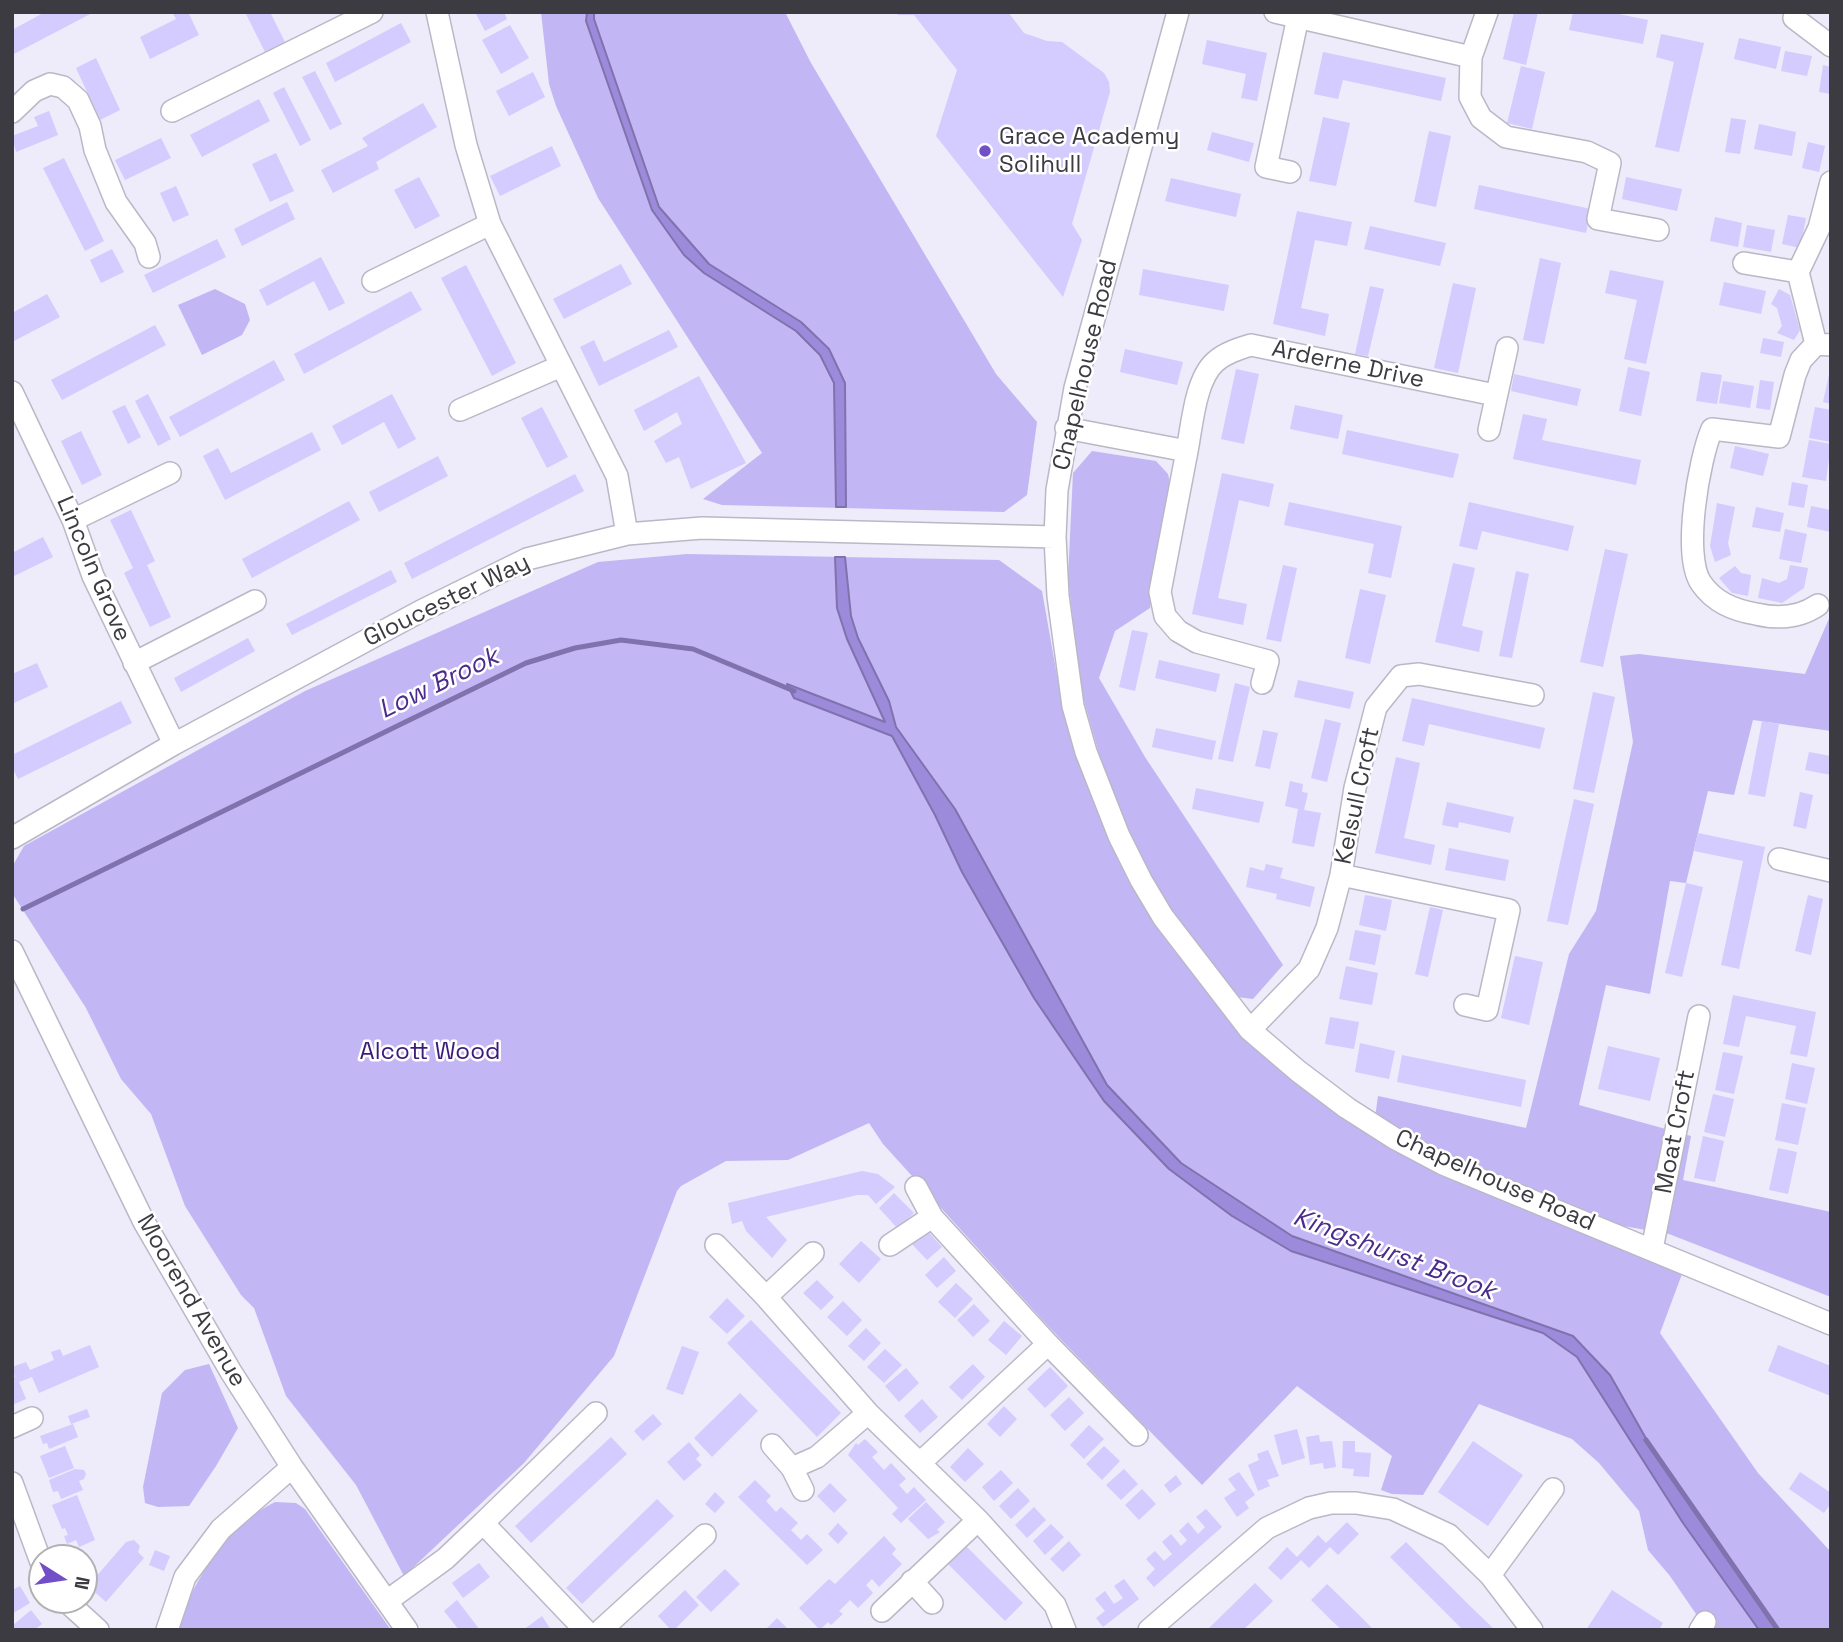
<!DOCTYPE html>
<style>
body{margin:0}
#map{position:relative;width:1843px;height:1642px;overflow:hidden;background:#eeebfa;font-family:"Space Grotesk",sans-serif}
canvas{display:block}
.frame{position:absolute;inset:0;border:14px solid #3c3b41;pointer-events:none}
.north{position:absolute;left:28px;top:1544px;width:70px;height:70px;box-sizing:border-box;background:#fff;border:2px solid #b1b1b3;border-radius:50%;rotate:102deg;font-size:19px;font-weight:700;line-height:28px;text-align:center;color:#3c3b41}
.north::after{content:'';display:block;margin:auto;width:24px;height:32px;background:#724ec7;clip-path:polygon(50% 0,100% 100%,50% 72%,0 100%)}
</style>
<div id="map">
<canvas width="1843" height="1642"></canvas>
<div class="frame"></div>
<div class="north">N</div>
</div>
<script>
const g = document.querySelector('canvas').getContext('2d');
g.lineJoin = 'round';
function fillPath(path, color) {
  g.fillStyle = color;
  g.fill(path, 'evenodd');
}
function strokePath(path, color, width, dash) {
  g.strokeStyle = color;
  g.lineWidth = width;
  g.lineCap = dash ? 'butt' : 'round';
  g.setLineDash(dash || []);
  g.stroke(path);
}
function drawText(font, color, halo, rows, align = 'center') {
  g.font = font + ' "Space Grotesk",sans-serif';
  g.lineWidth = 5;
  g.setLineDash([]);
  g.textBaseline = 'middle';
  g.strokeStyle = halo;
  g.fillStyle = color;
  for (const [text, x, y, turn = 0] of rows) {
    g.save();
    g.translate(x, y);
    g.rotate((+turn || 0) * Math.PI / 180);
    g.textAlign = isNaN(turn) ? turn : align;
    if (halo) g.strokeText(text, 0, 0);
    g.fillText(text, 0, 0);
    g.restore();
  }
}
fillPath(new Path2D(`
 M541,12H785L811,63L996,374L1037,422L1027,495L1004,512L722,505L703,499L762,453L598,198L556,106L549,84Z
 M215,289L245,304L250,320L242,335L202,355L178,305Z
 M1092,451L1156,461L1168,474L1171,488L1150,608L1115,631L1099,678L1145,757L1283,965L1253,999L1237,997L1178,920L1139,857L1105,775L1081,690L1068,578L1073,473Z
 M687,554L999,560L1042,591L1062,704L1105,832L1172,948L1248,1041L1345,1120L1440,1175L1682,1274L1660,1333L1758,1473L1831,1552V1630H1707L1670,1576L1648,1550L1639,1511L1599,1463L1572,1439L1479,1404L1423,1495L1392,1494L1381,1490L1392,1456L1297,1386L1202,1485L1048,1326L883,1144L869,1123L788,1160L726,1161L681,1186L677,1191L614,1356L524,1463L404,1576L356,1485L286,1396L254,1308L241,1295L185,1206L151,1114L121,1079L86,1008L12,893V867L24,846L305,691L598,562Z
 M1831,614V731L1753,720L1734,795L1708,791L1686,883L1670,881L1650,994L1606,985L1579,1105L1691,1136L1683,1180L1831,1212V1297L1669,1234L1612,1224L1432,1147L1375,1118L1378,1096L1526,1128L1569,954L1596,911L1633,742L1620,656L1639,654L1805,674Z
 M209,1364L238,1428L216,1466L189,1506L158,1507L145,1503L143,1487L162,1393L185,1370Z
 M275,1502L296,1503L305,1509L391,1630H175C196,1579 224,1527 275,1502Z`), '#c2b6f5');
const water = new Path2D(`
 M587,12H594V19L659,207L709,264L801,322L829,349L845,383L846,507H836L834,383L820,355L796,331L704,273L684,255L652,210L586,21Z
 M835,557H845L851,616L858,638L889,701L896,727L955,809L1107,1085L1181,1163L1292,1236L1573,1336L1610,1375L1648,1442L1778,1630H1759L1683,1523L1577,1357L1543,1333L1291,1251L1232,1216L1169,1169L1104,1101L1034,998L962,872L935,815L892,736L794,698L787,684L885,722L847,639L837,608Z`);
fillPath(water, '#9c8adb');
strokePath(water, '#7f72ad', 2);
strokePath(new Path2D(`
 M23,909L526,663L575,648L621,640L693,649L794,691
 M1646,1440L1778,1630`), '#7f72ad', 5);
fillPath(new Path2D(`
 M45,12H94L12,55V30Z
 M172,12H188L199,35L150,59L140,37L176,19Z
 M245,12H270L285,42L265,52Z
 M475,12H504L507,19L485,31Z
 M896,12H1008L1024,33L1047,41L1062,42L1104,73L1109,82L1110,92L1072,224L1082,240L1063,297L936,136L957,70L914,15H898Z
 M1514,12H1538L1526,65L1503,59Z
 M1573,12H1609L1648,20L1643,44L1569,30Z
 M401,23L411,42L335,82L326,63Z
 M510,25L529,58L501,74L482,40Z
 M1661,34L1704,43L1679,152L1655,147L1674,62L1656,57Z
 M1739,38L1781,47L1776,69L1734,59Z
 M1207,40L1267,53L1257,101L1241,98L1246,74L1202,64Z
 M1785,51L1812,56L1807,76L1781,71Z
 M1323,52L1446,78L1441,101L1343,80L1338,99L1314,94Z
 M96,58L120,110L100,120L76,68Z
 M1823,65L1831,67V94L1819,92Z
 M1521,66L1545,72L1532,129L1507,123Z
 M315,71L342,124L330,130L302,77Z
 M533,72L545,97L509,116L496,91Z
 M284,87L311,140L300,146L273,93Z
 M259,99L270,121L202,157L190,135Z
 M423,103L437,127L376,162L379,169L333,193L321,170L368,146L362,138Z
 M49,111L58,135L16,152L12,136L38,126L34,117Z
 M1323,117L1350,123L1336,186L1309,181Z
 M1731,118L1746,120L1740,154L1725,152Z
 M1759,124L1796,132L1792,156L1754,149Z
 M1429,131L1451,136L1436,207L1414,202Z
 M1212,132L1254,143L1249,162L1207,150Z
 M161,138L171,158L125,180L115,160Z
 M1808,142L1825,146L1819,172L1802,168Z
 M552,146L561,166L500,196L490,176Z
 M276,153L294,191L270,202L252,164Z
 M64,158L104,241L85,251L43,168Z
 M419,177L440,216L415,229L394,190Z
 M1626,177L1682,189L1677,211L1622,199Z
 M1171,178L1241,194L1236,217L1165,201Z
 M1479,185L1591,209L1586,233L1474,209Z
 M176,186L189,215L173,222L160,193Z
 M287,202L295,219L242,246L234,229Z
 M1297,211L1352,222L1347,246L1315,240L1301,308L1329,314L1325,336L1273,324Z
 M1788,215L1806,218L1800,248L1782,244Z
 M1715,217L1742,223L1738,247L1710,241Z
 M1747,225L1775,230L1771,252L1743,247Z
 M1370,226L1446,243L1440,266L1364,249Z
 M217,239L226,257L153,293L144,275Z
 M112,249L124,272L101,283L90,260Z
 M321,257L345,303L329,311L314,281L267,306L259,290Z
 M1540,258L1561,263L1544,344L1523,340Z
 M621,264L632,284L564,319L553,299Z
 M466,265L516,363L492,376L441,278Z
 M1143,269L1229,285L1224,311L1139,295Z
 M1610,270L1664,281L1646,364L1624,359L1637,300L1605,293Z
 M1724,282L1766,291L1761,314L1719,305Z
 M1453,283L1476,288L1458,373L1434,368Z
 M1370,286L1384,289L1368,356L1355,354Z
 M1779,289L1790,295L1800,330L1794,340L1777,333L1782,326L1777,308L1771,304Z
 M411,291L422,310L304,374L294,354Z
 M47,294L60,317L12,342V313Z
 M155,325L166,345L62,400L51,380Z
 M669,330L678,347L599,386L580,347L594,340L604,362Z
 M1763,338L1784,342L1781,357L1760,353Z
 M1125,349L1183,362L1177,385L1120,372Z
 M274,360L285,380L180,437L169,417Z
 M1628,367L1650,372L1641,416L1619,411Z
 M1236,369L1259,374L1244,444L1221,439Z
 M1830,370H1831V404L1823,402Z
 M1701,372L1722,375L1717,404L1696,401Z
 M1514,374L1581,389L1577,406L1511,391Z
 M699,376L746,463L691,489L679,457L666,463L654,441L682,424L677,412L644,431L634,410Z
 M1760,380L1774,382L1770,410L1756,408Z
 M1723,381L1754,386L1750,408L1719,403Z
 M148,394L171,439L158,446L135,401Z
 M392,394L416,439L398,449L384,422L342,445L332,426Z
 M125,405L141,437L128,444L112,411Z
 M1295,405L1343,415L1338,439L1290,429Z
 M542,407L568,457L547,468L521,418Z
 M1815,407L1831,410V442L1809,438Z
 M1523,414L1547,419L1542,440L1641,460L1636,485L1513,459Z
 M1347,430L1459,454L1453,478L1342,454Z
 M81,431L102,475L82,485L61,441Z
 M312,432L321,450L225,500L203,456L218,448L231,473Z
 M1809,440L1831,444L1826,481L1802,477Z
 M1735,446L1769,454L1763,476L1730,468Z
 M438,456L448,476L379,512L369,492Z
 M1222,473L1274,484L1269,507L1239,500L1218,598L1247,604L1243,625L1192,614Z
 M575,474L584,491L412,579L404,563Z
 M1792,482L1808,485L1804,508L1788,505Z
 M349,501L360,520L252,578L242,559Z
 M1289,502L1402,526L1391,578L1368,573L1374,544L1284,525Z
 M1469,502L1574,526L1568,551L1482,531L1477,550L1459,546Z
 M1717,503L1735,507L1728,543L1731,555L1715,562L1710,546Z
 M1811,506L1831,510V532L1807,527Z
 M1756,507L1784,513L1780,532L1752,527Z
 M131,510L155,561L147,565L171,617L150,627L124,573L133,568L110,520Z
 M1785,529L1807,534L1801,563L1779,559Z
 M43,537L53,557L12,577V553Z
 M1605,549L1628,554L1603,667L1580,662Z
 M1453,563L1475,568L1462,626L1483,631L1479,652L1435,642Z
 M1283,565L1297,568L1281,642L1266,639Z
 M1790,565L1808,568L1804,588L1782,603L1758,598L1762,578L1779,583L1787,579Z
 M1735,566L1741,573L1751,575L1748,596L1732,593L1719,578Z
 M391,570L397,582L292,635L286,624Z
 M1516,571L1529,574L1512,658L1499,656Z
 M1360,589L1386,595L1370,664L1345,658Z
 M1132,630L1148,633L1135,691L1119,687Z
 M248,638L255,651L181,692L174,678Z
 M1159,660L1220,674L1216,692L1155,678Z
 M37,663L48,687L12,704V674Z
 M1298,680L1354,692L1350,709L1294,697Z
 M1235,683L1250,687L1233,762L1218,759Z
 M1593,692L1615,697L1594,793L1573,789Z
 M1412,698L1545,728L1540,749L1429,724L1424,746L1402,741Z
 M121,701L132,723L18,779L12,767V755Z
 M1325,719L1341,723L1327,782L1311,778Z
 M1762,721L1779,724L1765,797L1748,794Z
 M1156,728L1216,741L1212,760L1152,747Z
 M1263,730L1278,733L1270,769L1255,766Z
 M1809,752L1831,756V775L1805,770Z
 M1396,757L1420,763L1404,838L1435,845L1431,865L1375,853Z
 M1290,781L1303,784L1302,792L1308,793L1304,810L1321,813L1314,847L1292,843L1298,809L1285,806Z
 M1196,788L1264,802L1259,823L1192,809Z
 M1800,792L1813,795L1806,829L1793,826Z
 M1574,799L1594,804L1568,925L1547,921Z
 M1447,802L1514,817L1510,833L1459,822L1458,828L1442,825Z
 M1698,833L1765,847L1739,969L1721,965L1743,861L1694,851Z
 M1449,848L1509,860L1505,881L1445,870Z
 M1266,864L1283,868L1280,878L1315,887L1310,907L1276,899L1277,894L1246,887L1250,867L1264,871Z
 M1686,883L1703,887L1682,977L1665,973Z
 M1365,895L1392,900L1386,931L1359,925Z
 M1808,895L1823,899L1811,955L1795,951Z
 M1430,907L1443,910L1428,977L1415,974Z
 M1355,930L1381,935L1375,965L1349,960Z
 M1515,956L1543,962L1529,1025L1501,1018Z
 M1346,966L1378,973L1372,1005L1339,999Z
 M1733,995L1816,1012L1807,1057L1790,1054L1796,1026L1746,1016L1739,1047L1723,1044Z
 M1330,1017L1359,1022L1354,1049L1325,1044Z
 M1360,1043L1395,1051L1389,1079L1355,1072Z
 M1608,1046L1660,1058L1650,1101L1598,1089Z
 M1723,1052L1743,1056L1734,1094L1715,1090Z
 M1402,1055L1526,1080L1521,1107L1397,1082Z
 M1792,1063L1815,1068L1807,1104L1785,1099Z
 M1713,1094L1734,1099L1725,1137L1704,1132Z
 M1782,1103L1806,1108L1798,1145L1775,1140Z
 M1703,1136L1724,1141L1715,1182L1694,1178Z
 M1778,1148L1797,1152L1788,1194L1769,1190Z
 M862,1171L878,1174L895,1187L876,1204L868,1195H857L766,1217L787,1240L772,1258L746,1231L742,1221L732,1224L728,1203Z
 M894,1193L914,1213L898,1229L879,1208Z
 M925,1228L942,1247L927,1260L910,1242Z
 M861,1241L881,1259L859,1283L839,1264Z
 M944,1257L956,1271L937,1288L925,1275Z
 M817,1280L834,1297L821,1310L803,1293Z
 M956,1283L973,1299L955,1318L938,1302Z
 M727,1298L745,1316L727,1334L709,1317Z
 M843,1301L862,1320L847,1336L827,1317Z
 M974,1304L990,1321L973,1337L957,1320Z
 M751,1320L841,1413L817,1437L727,1343Z
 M1004,1321L1022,1336L1006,1355L988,1340Z
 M866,1328L881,1343L864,1361L848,1346Z
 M90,1345L99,1367L39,1393L32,1377L19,1382L26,1399L12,1405V1378L15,1377L12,1367L26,1362L30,1370L54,1360L51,1352L60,1349L63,1356Z
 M1778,1345L1831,1366V1396L1768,1371Z
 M682,1346L699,1352L683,1395L666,1389Z
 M885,1349L902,1365L884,1383L867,1367Z
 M973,1364L985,1377L962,1400L949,1387Z
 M1050,1367L1068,1386L1045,1408L1027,1389Z
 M906,1368L919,1383L899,1402L885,1386Z
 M740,1393L758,1411L712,1457L694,1438Z
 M1069,1397L1084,1413L1065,1431L1050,1415Z
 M922,1399L938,1417L920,1433L904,1416Z
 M1004,1406L1017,1419L1000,1437L987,1424Z
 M87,1409L90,1417L71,1424L68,1416Z
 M653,1414L662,1424L643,1441L634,1431Z
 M73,1424L78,1437L49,1449L47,1443L43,1444L40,1436Z
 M1089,1425L1104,1439L1084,1459L1070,1445Z
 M1297,1429L1305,1458L1282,1465L1274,1435Z
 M1319,1435L1320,1442L1332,1441L1336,1467L1324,1469L1323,1463L1310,1465L1306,1437Z
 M611,1437L627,1454L531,1543L515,1526Z
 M865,1439L878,1452L872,1457L884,1470L891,1463L906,1479L899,1485L907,1494L914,1487L926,1500L901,1523L892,1514L898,1508L848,1455L856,1443L858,1445Z
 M1343,1441H1355V1452L1371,1453L1369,1477L1353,1476L1354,1469L1342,1468Z
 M1473,1441L1523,1475L1488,1526L1438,1492Z
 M689,1442L700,1455L696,1459L702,1465L684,1481L667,1462Z
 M65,1446L74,1468L49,1478L40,1456Z
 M1104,1446L1120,1461L1102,1480L1086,1464Z
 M968,1448L984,1464L965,1482L950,1467Z
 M1268,1450L1279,1476L1267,1480L1270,1486L1258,1491L1248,1465L1259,1460L1257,1454Z
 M75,1469L84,1470L86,1474L84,1479L79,1481L83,1490L61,1499L58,1491L53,1492L49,1480Z
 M1124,1469L1138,1484L1121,1500L1106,1485Z
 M1001,1470L1013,1483L994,1501L982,1487Z
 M1239,1472L1255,1495L1245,1502L1249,1508L1237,1517L1224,1498L1236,1490L1228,1479Z
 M1800,1472L1831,1493V1503L1824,1513L1789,1489Z
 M1176,1475L1182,1484L1170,1493L1164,1485Z
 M755,1480L771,1496L766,1501L776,1512L781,1507L798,1523L791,1530L801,1540L807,1534L823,1550L807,1565L738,1497Z
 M830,1483L847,1500L834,1513L817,1496Z
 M1018,1488L1030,1501L1011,1519L999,1506Z
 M1142,1489L1156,1504L1139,1520L1125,1505Z
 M715,1492L725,1502L715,1513L705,1504Z
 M77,1495L95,1540L79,1547L76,1540L67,1544L64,1536L68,1535L65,1528L62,1529L52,1505Z
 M657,1499L674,1516L582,1604L566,1588Z
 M926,1502L945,1522L937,1530L940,1532L928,1539L908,1519Z
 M1034,1507L1046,1520L1027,1538L1015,1525Z
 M1206,1509L1222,1527L1154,1587L1146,1578L1155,1569L1146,1559L1155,1551L1164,1561L1172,1554L1162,1542L1171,1534L1181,1546L1187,1540L1179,1531L1188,1522L1198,1534L1205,1527L1196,1517Z
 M1347,1522L1359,1534L1338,1555L1330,1547L1309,1568L1301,1560L1281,1580L1268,1568L1287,1547L1297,1557L1318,1535L1326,1543Z
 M838,1523L848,1533L838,1544L828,1534Z
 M1051,1524L1064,1537L1045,1555L1033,1541Z
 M884,1536L896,1549L892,1554L902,1564L879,1587L872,1579L866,1585L873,1593L858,1608L850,1600L839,1611L843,1614L831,1625L828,1622L820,1630L799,1608L829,1579L835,1584Z
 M134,1540L140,1546L138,1552L144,1558L106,1602L88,1586L126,1542Z
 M1069,1541L1081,1555L1063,1572L1050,1559Z
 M1406,1542L1470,1606L1495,1630H1463L1390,1557Z
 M965,1545L1023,1603L1005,1621L947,1563Z
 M155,1550L170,1556L164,1571L149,1565Z
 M479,1563L490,1577L463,1598L452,1583Z
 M725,1569L740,1584L711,1612L696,1597Z
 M1124,1579L1139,1599L1103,1627L1096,1618L1105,1611L1095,1599L1105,1591L1114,1604L1123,1598L1114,1586Z
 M1255,1583L1273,1601L1263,1611L1243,1630H1207Z
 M1327,1584L1357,1613L1374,1630H1342L1331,1620L1311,1600Z
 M20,1586L30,1603L12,1614V1590Z
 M685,1590L699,1605L674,1630H671L658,1616Z
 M1612,1590L1663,1623L1659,1630H1586Z
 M457,1600L480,1630H459L444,1611Z
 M31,1610L42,1624L34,1630H13L12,1626Z
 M542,1616L551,1630H523Z
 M777,1618L789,1630H765Z`), '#d4cbfe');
const minor = new Path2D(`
 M437,12L466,145L490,224L617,476L627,534
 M1178,12L1075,388L1057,490L1055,537L1058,596L1073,706L1086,752L1119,836L1141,880L1163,917L1250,1030L1298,1071L1347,1108L1394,1138L1443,1164L1831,1324
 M1275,12L1471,57L1487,12
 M1794,18L1831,46
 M1471,57L1470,97L1481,118L1506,137L1587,152L1610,163L1598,219L1658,230
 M172,111L372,12
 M12,112L34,91L50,84L63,87L78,100L90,126L95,150L116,202L145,243L149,257
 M1290,172L1266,167L1298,17
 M1744,263L1798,272
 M373,281L490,224
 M1816,344L1798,272L1819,228L1831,182
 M12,392L73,520L93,576L174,744
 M460,410L561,366
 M1066,428L1187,451L1160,592L1165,616L1178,631L1197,642L1268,661L1262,683
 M1489,430L1507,348
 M1187,451C1192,426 1195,380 1215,362C1225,353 1238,349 1251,345L1495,395
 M73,520L170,473
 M1818,605C1799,618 1777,619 1756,614C1733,610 1714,602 1701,583C1682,555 1699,459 1712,429L1779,437L1795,375L1801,360L1816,344L1831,345
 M134,663L255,601
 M12,838L174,744L421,611L527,559L627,534L702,528L1055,537
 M1779,859L1831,871
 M1341,875L1509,910L1487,1010L1465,1005
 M12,951L144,1222L231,1372L292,1467L407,1630
 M1250,1030L1309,969L1327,928L1341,875L1355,788L1376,707L1401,676L1419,674L1533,695
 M916,1187L932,1217L1048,1344L1137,1435
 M716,1245L766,1297L868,1413L978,1520L1055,1605L1065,1630
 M890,1245L932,1217
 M1652,1249L1699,1016
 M766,1297L813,1253
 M12,1427L32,1418
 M772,1445L792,1468L817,1457L868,1413
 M920,1463L1048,1344
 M792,1468L803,1490
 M12,1483L42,1565
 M483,1523L596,1413
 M1490,1575L1553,1489
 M912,1581L932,1603
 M65,1600L98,1630
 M387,1601L445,1559L483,1523L585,1630
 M882,1611L978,1520
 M167,1630L185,1577L221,1529L292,1467
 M601,1630L705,1535
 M1149,1630L1267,1528L1309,1508L1331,1503H1356L1393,1509L1449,1535L1490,1575L1532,1630
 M1700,1630L1705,1622`);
strokePath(minor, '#bab8c6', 24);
strokePath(minor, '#fff', 21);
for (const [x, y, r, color] of [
 [985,151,7,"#724ec7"]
]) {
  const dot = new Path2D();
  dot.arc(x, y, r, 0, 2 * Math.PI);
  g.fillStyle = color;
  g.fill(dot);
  strokePath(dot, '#fff', 2.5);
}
drawText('24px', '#3c3b41', '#fff', [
 ["Grace Academy",999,137],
 ["Solihull",999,165]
], 'left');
drawText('24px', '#3c3b41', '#fff', [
 ["Chapelhouse Road",1086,365,-77],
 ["Arderne Drive",1348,365,12],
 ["Lincoln Grove",93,569,67],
 ["Gloucester Way",447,601,-26],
 ["Kelsull Croft",1358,796,-78],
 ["Moat Croft",1676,1132,-79],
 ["Chapelhouse Road",1495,1181,24],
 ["Moorend Avenue",191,1301,60]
]);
drawText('24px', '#3d1b7a', '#fff', [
 ["Alcott Wood",430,1052]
]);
drawText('italic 26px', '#4b2c8b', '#fff', [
 ["Low Brook",439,684,-26],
 ["Kingshurst Brook",1394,1255,21]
]);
</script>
